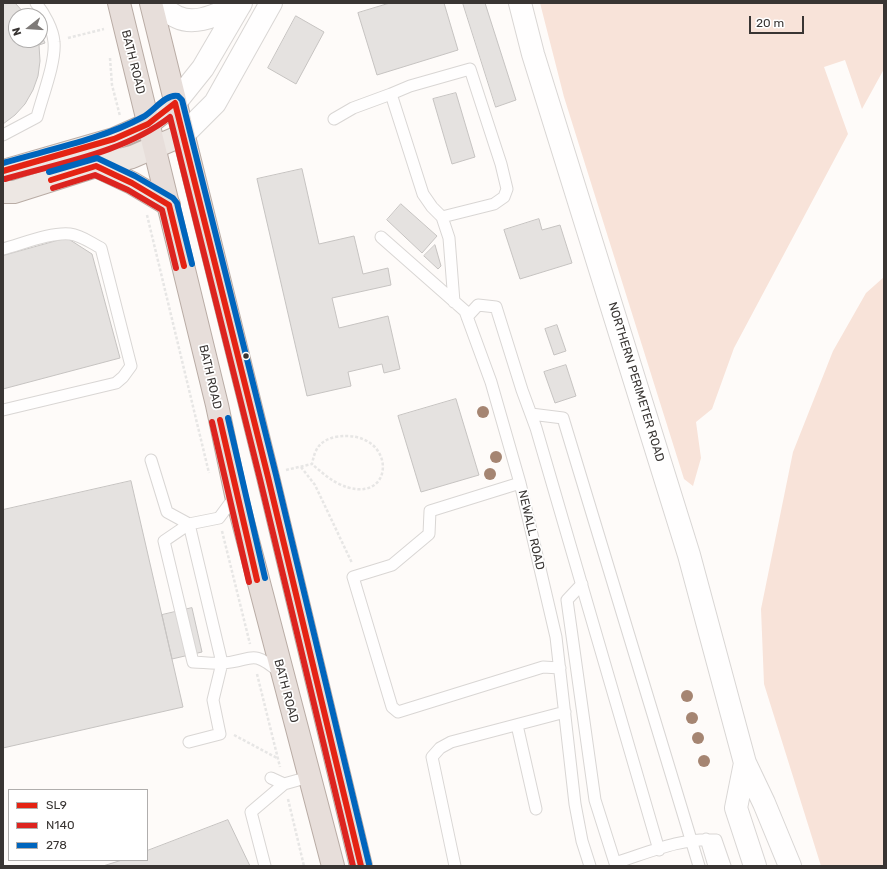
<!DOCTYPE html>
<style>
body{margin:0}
#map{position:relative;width:887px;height:869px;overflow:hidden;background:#fefbf9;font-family:Rubik,sans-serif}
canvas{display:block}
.frame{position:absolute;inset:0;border:4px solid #393533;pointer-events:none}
.legend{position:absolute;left:8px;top:789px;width:140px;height:72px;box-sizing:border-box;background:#fff;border:1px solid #b0aead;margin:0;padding:5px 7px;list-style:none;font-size:12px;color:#393533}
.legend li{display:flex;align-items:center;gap:8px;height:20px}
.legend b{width:20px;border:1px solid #b0aead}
.north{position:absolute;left:8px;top:8px;width:40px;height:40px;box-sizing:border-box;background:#fff;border:1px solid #b0aead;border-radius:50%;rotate:253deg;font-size:11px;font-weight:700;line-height:16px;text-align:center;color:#393533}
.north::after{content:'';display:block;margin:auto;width:14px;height:18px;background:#7e7a78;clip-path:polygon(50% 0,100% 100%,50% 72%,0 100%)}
.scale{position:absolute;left:749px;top:16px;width:55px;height:18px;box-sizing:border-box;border:2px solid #393533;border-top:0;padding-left:5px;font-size:12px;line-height:14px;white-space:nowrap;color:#393533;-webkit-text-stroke:3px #fff;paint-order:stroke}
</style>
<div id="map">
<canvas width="887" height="869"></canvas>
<div class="frame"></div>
<ul class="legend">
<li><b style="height:5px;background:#e42313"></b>SL9</li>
<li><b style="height:5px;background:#dc241f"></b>N140</li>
<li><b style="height:5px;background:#0065bd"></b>278</li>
</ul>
<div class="north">N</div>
<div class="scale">20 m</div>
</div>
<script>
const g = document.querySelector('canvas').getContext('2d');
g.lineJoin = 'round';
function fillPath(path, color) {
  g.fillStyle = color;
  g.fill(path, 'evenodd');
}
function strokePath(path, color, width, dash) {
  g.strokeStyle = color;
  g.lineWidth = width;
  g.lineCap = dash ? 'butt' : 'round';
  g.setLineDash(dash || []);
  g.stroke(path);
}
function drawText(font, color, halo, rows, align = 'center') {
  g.font = font + ' Rubik,sans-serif';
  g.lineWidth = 3.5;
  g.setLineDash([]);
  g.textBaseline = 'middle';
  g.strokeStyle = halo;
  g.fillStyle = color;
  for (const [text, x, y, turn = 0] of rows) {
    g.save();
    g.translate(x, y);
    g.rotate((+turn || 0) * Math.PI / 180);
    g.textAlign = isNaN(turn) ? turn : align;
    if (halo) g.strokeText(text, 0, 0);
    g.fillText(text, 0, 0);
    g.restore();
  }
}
fillPath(new Path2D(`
 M540,3H884V69L862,109L845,60L824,67L848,134L734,348L712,409L696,422L701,458L693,486L684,479L564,97Z
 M884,277V866H821L764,684L761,609L793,452L833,351L866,293Z`), '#f8e3d9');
const building = new Path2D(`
 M3,3H15L27,16H16V40H40V32L45,43L39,45L40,61L38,76L33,90L25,104L15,115L3,124Z
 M390,3H444L458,50L377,75L358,13Z
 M463,3H485L516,100L496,107Z
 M296,16L324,32L296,84L268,68Z
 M456,93L475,157L452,164L433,99Z
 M302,169L319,244L354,236L363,274L388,268L391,285L332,298L339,328L388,316L400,369L384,373L382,364L348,372L351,386L307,396L257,179Z
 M401,204L437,236L422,253L387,220Z
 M539,219L542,230L560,225L572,263L520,279L504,230Z
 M67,238L92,254L120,358L3,389V256Z
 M435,245L441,266L438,269L424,256Z
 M557,325L566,351L554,355L545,329Z
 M566,365L576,396L555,403L544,372Z
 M456,399L479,475L421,492L398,416Z
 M131,481L183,707L3,748V510Z
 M192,608L202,652L172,659L162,615Z
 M228,820L250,866H103L122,860H147V851Z`);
fillPath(building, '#e5e2e0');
strokePath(building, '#c6c3c1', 1);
const service = new Path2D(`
 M391,94L410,86L470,69L501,164L507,189L504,197L494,204L442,217
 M334,119L353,108L391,94L423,194L432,207L442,217L449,238L454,302
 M3,135L37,117C42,97 56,62 54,42C53,29 44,13 36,3
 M381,237L465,311L491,382L520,483L556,637L575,804L582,841L590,866
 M3,249C22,244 51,232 70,234C81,235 91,243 101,248L131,366L123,377L116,383L3,410
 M467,317L478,305L496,307L522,390L536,428L659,850
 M531,414L563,418L699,866
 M151,460L167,512L189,524L222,663L213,700L220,734L189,742
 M520,483L430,511L429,534L392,565L353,577L392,707L398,712L543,667L560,668
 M236,495L219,518L189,524L164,541L193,662C202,662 212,664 222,663C252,662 250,647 279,672
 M582,584L567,600L595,800L615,863C647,853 682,837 716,840L725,866
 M517,725L536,809
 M271,778L284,784L309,777
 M706,839L714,866
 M265,866L251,812L284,784
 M455,866L432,757L440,748L451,742L565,712`);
const tertiary = new Path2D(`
 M157,3C163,8 170,14 177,17C197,27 221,12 240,5
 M520,3L533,54L689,555L745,763L764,803L790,866
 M175,103L203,68L241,3
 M183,135L215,103L271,3
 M745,763L736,808L755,866`);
const primary = new Path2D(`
 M96,166L132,183L169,205
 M3,171L114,139L148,124L175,103
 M3,192H14L96,166L132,157L183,135`);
const trunk = new Path2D(`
 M119,3L217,405L236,495L333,866
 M151,3L268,477L361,866`);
strokePath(service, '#d9d6d4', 13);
strokePath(tertiary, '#d9d6d4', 24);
strokePath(primary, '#b9aca5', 24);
strokePath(trunk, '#b9aca5', 24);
strokePath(new Path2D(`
 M68,38L104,29
 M110,58L112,85L120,116
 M147,215L209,473
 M301,467L315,485L352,563
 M286,470L312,464C315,449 319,441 335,437C400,426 397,513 337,483C328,478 320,471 312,464
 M222,531L250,644
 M257,674L280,767
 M234,735L277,758
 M288,799L304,866`), '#e7e6e5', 2.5, [3, 2]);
strokePath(service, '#fffefe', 11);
strokePath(tertiary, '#fffefe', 22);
strokePath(primary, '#ede7e3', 22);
strokePath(trunk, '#e7deda', 22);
strokePath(new Path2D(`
 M3,171L114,139L148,124L175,103L268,477L361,866
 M51,180L96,166L132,183L169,205L184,266
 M220,420L257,580`), '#e42313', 6);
strokePath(new Path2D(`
 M5,179C60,163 125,152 170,117L260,479L353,866
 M53,188L95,175L128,190L162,210L176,268
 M212,422L249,582`), '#dc241f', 6);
strokePath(new Path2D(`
 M3,163C47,150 103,139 143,117C153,112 166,93 178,96L182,100L276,475L369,864
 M49,172L97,158L135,176L173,198L177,203L192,264
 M228,418L265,578`), '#0065bd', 6);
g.fillStyle = '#a58572';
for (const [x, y] of [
 [483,412],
 [496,457],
 [490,474],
 [687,696],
 [692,718],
 [698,738],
 [704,761]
]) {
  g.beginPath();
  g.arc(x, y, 6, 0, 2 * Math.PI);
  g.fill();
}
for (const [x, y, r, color] of [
 [246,356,3.5,"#393533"]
]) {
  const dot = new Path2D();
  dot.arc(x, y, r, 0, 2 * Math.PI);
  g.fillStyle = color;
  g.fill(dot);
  strokePath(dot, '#fff', 1.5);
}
drawText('12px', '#393533', '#fff', [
 ["BATH ROAD",133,62,76],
 ["BATH ROAD",210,377,77],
 ["NORTHERN PERIMETER ROAD",636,382,73],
 ["NEWALL ROAD",531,530,77],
 ["BATH ROAD",286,691,75]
]);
</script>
